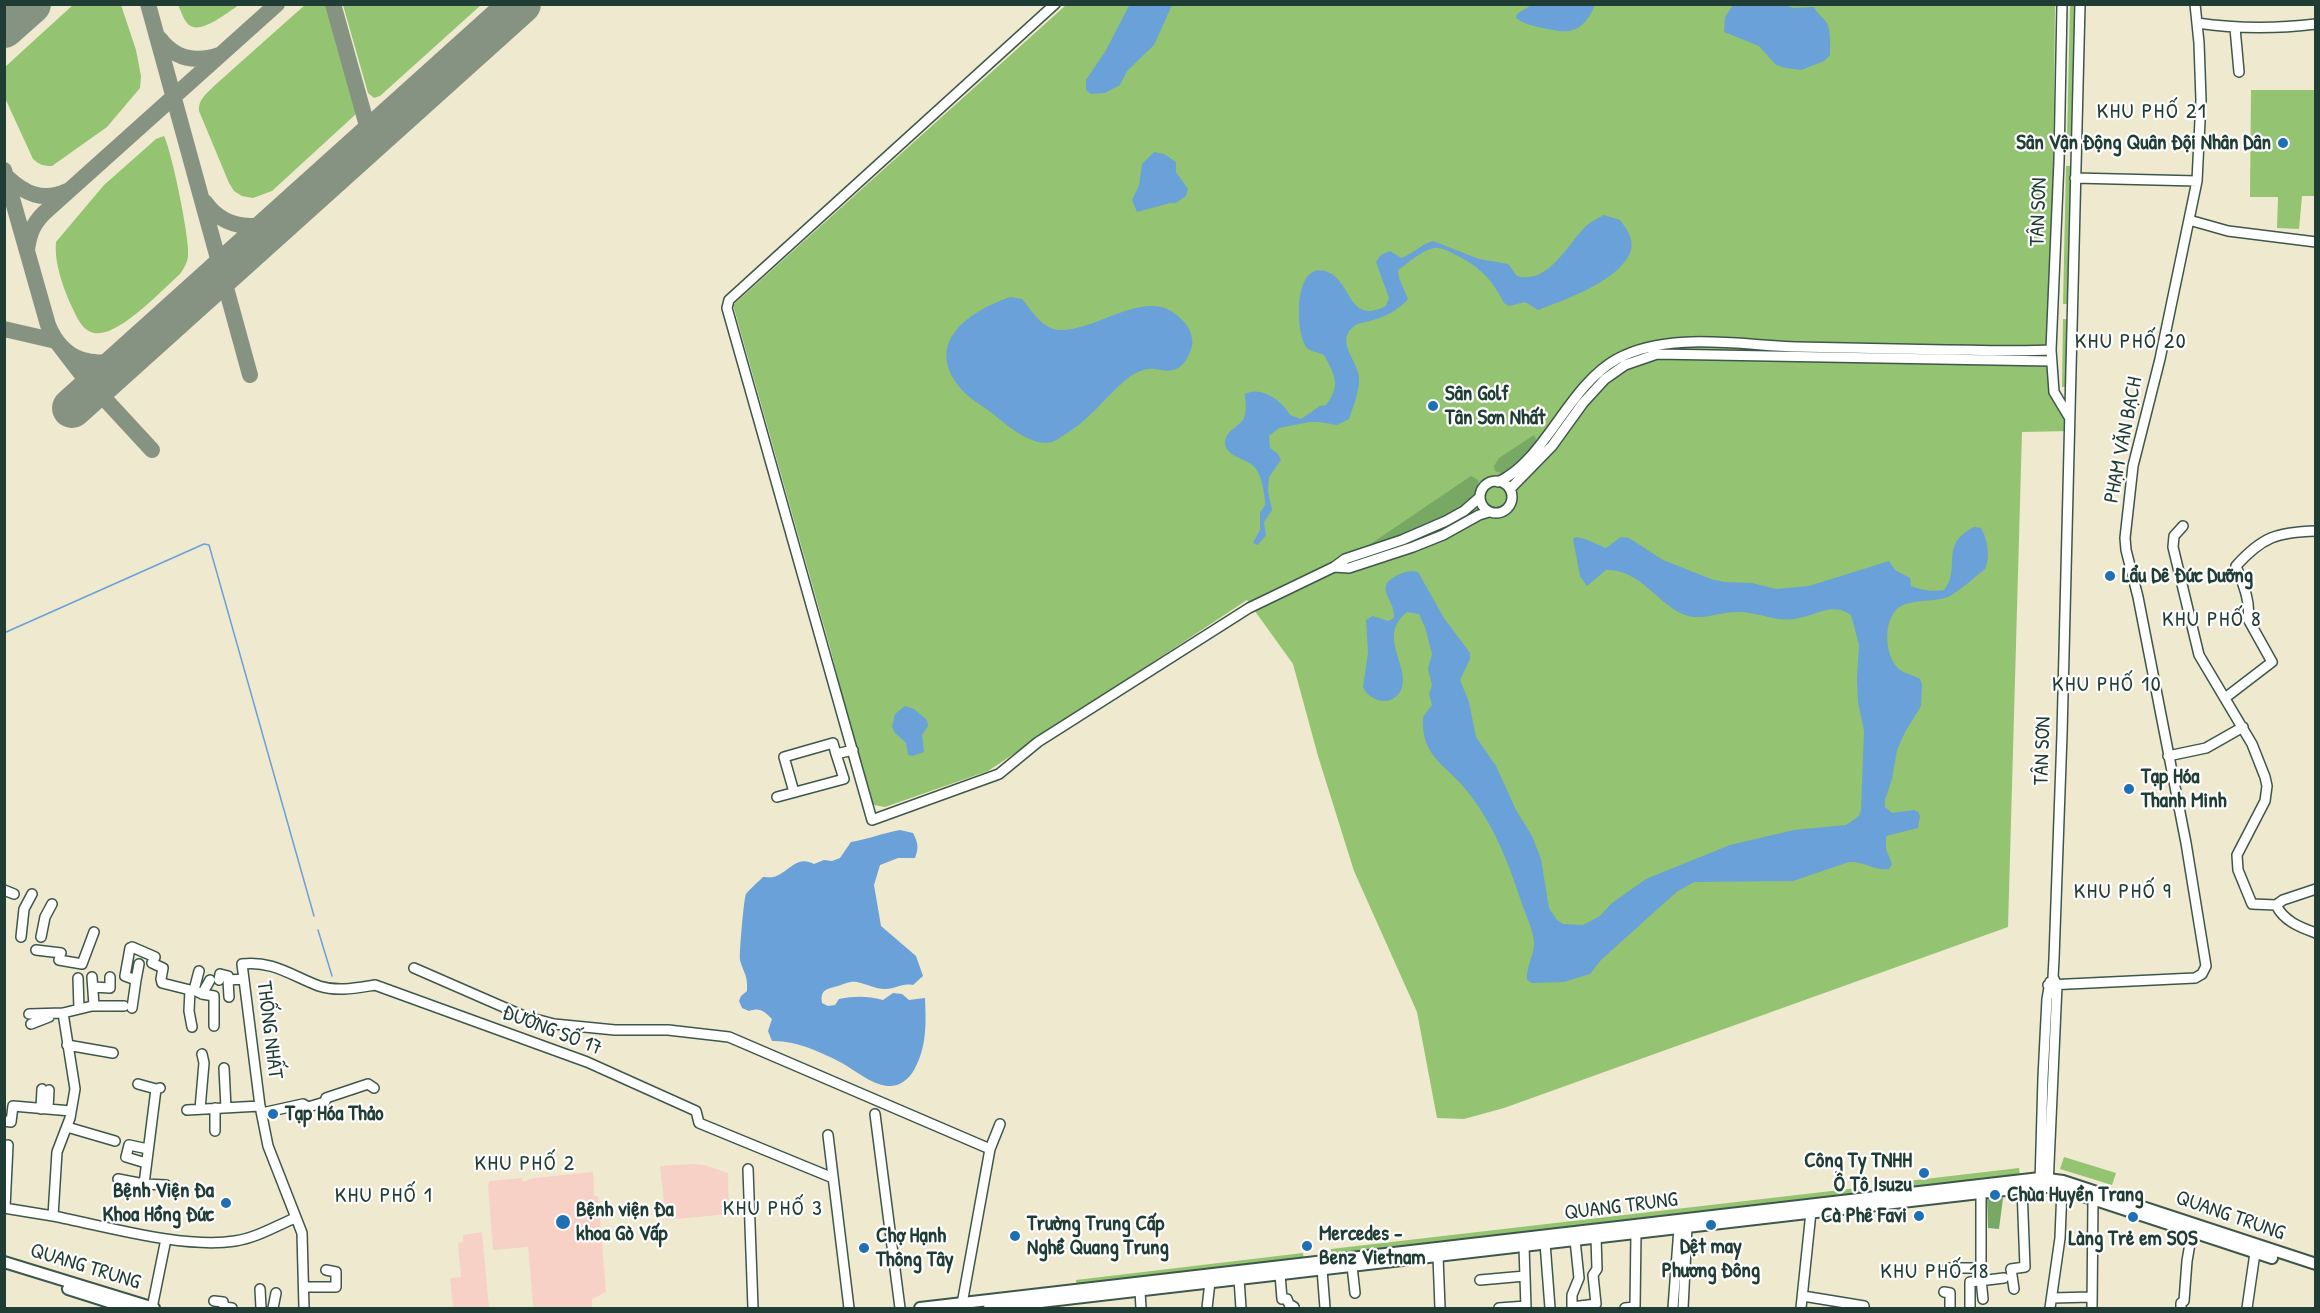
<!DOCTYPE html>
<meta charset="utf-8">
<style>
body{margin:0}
#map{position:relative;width:2320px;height:1313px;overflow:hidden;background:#efe9cf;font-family:"Patrick Hand",sans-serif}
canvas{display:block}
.frame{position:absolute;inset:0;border:6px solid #1f3d34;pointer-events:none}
</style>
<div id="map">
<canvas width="2320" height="1313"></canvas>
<div class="frame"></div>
</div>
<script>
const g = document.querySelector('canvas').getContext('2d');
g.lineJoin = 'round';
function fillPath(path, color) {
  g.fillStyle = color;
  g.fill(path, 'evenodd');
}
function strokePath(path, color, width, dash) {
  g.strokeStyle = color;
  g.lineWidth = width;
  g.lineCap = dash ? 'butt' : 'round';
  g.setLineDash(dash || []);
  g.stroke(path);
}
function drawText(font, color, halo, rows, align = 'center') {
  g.font = font + ' "Patrick Hand",sans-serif';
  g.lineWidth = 4.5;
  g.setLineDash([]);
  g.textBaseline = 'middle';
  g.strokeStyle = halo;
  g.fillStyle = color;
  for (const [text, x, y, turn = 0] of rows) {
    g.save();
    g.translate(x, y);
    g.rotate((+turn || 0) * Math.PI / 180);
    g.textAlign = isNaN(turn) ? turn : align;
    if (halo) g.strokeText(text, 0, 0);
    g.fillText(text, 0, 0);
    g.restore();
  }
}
fillPath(new Path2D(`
 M693,1164L704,1165L728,1173L729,1214L666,1220L660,1166Z
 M593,1172L594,1196H598L606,1292L592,1299V1308H536L533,1305L528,1247L493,1250L488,1184L490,1181L522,1178L523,1182L534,1178Z
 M482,1232L489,1308H453L450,1278L461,1277L458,1243L463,1242V1235Z`), '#f7d1c6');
fillPath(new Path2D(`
 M74,4L121,5L136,50L141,76L140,88L107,127L52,166C43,166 40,165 33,159L5,98V67Z
 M306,4L326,5L356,114L272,191L253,198L242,196L234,191L229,183L199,111C198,100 206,94 214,86Z
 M178,5H239C229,11 201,35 189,25C184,21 181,11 178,5Z
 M343,5V4L481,5L380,96L374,98L368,93Z
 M1066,5H2055L2051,398L2071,422L2070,431L2022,432L2008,927L1504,1108L1464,1119L1437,1118L1417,1012L1354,871L1318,756L1293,664L1247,600L988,771L885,807L869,804L831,651L733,305Z
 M2070,5H2080L2078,138H2067Z
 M2251,90H2315V196H2302L2299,229L2277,228L2278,197H2250Z
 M164,136C171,149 191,242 188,257C187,263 184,268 180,274C163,289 118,338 94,333C81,330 76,315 71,305C63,287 54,262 56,242L104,185L156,139Z
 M2066,166H2078L2074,304H2063Z
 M2063,319L2073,320L2070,387H2062Z
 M2064,1157L2116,1173L2112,1185L2060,1169Z
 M2019,1168L2020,1177L1892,1191L1891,1183Z
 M1866,1187L1867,1195L1331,1257V1249Z
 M1303,1253L1304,1261L1077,1286L1076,1280Z`), '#94c372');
fillPath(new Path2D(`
 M1534,435L1537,441L1536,446L1512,471L1504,474L1495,471L1494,466L1499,458Z
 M1471,476L1478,480C1479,486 1479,493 1475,498C1461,517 1392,540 1369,545Z
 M1987,1197L2003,1198L1999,1229L1988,1228Z`), '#77a964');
fillPath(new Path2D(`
 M1130,4L1172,5L1154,45L1127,71L1120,85L1105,93L1091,94L1086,90V80L1105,52Z
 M1533,4H1595V5C1583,32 1571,35 1543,28C1533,26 1524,24 1516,18L1517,14Z
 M1781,4L1793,8L1814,7C1817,14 1823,17 1827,23C1831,32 1830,45 1830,55L1824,61L1801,70L1786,68L1776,65L1759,46L1724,32L1725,17L1733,5Z
 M1154,152L1164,154L1176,162V172L1188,189L1186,196L1176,203H1170L1137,212L1132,200L1139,186L1142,164Z
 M1604,215L1620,220C1626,228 1634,239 1631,250C1622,280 1564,300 1538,310L1525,302L1509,306L1504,303C1492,279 1480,267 1456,255C1450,252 1441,247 1434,248C1422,250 1408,263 1398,270L1399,278L1408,299C1398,310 1387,316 1373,320C1365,323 1357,322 1351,329C1337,343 1358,362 1359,377C1360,390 1353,407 1349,419L1337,425L1320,422H1309L1279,428L1269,436L1270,448L1278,454L1281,460L1269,477L1268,491L1272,510L1264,522L1266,535L1258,545L1253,543L1260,530V513L1265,505C1265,495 1262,477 1256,469C1249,458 1226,458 1225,443C1225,432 1236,428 1242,421C1248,414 1245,402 1245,394C1260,385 1283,401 1290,415L1301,419L1320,406L1326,405C1341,386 1335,375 1324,355C1319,352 1311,352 1307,348C1295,333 1293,262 1325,271C1353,279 1346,326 1386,306L1389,298L1376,262L1381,255L1390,251L1401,258C1413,254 1421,244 1433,241L1479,259L1508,264L1517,276C1549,285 1568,243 1587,225C1592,221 1598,218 1604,215Z
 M1010,297L1022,299C1033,312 1042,329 1060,330C1099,331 1149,284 1181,319C1187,324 1191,331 1192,339C1194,347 1187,361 1180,367C1171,373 1163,370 1154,369C1145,368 1135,373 1128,378C1104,398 1092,418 1064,435C1060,437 1056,441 1052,442C1031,447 1007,425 992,413C980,404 966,397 957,384C925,339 973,310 1010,297Z
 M1974,527L1981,528C1987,538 1991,558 1985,569C1978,575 1955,594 1948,597C1934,602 1918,599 1903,605C1882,614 1883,657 1900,670C1905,674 1914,675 1920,679L1922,684L1921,706L1905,732L1897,750L1892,779L1885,800V807L1892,813L1914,810L1918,812L1920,816L1918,828L1886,836V849L1892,864L1889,869C1875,871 1864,861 1849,862L1793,881L1694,882L1678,891L1662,905L1601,960L1590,974L1564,982L1532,983L1527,980C1526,966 1534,956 1534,944C1534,931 1526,916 1522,904C1509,864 1496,830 1471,796C1450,766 1420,759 1423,717L1432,705L1429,694L1432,685L1428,669L1432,654L1425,627L1419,614L1407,612C1377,635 1409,665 1402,687C1396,707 1371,704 1363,687L1368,653L1366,620L1373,616L1388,621L1394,618C1397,600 1370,587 1400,574C1407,571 1411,570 1418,572L1444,618L1470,653V659L1460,680L1469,702L1476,737L1496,766L1516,810L1532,836L1541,859L1549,908L1557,920L1563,924L1583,925L1600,916L1612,903L1646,879L1730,845L1794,830L1846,825L1859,816L1861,810L1864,731L1858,702L1857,678L1859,645L1851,615C1831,601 1815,617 1794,619C1777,622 1757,612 1740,612C1724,611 1709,618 1694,617C1663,614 1643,568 1606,570L1587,586L1580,576L1573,539L1576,537L1585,539L1606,548L1621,537L1629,538L1663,560L1711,579L1724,582L1752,583L1776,589L1809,586L1889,561L1895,570L1910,578L1911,586C1920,590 1934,592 1944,590C1962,569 1938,545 1974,527Z
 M905,706L914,709L927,720L928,726L922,735L924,752L912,756L908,755L906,743L894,732L892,726L895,714Z
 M900,830L913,833C918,843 919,847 915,858H898L880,865L874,885L881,926L916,956L923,976L913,985C900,983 897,989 885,989C875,989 867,984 857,982C849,981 845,984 838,986C827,989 820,989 822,1003L828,1006L835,1005L839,999C855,996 867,996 883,1000L893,993L902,994L909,1000L925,998C926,1024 927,1047 914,1070C908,1080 899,1087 887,1086C871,1084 856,1071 842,1063C821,1052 795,1040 772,1041L768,1031L772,1019C764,1011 760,1007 749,1011L742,1008L739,1001L741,996L747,991C748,975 744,974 740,960C739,954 744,897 746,894C750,889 759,881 763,877C767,877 770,878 773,877C789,873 796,854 814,864L824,860L832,861L840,858L851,842C869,839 883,833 900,830Z`), '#69a1d8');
strokePath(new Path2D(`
 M4,633L204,544L209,545L314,916
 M318,930L332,976`), '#69a1d8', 1.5);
strokePath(new Path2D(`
 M148,4L250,375
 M333,4L371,140
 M160,39C175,59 195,63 219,55
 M4,170L48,325C63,362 95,370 130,356
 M7,177C25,194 43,202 67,191
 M205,202C223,228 253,231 282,220
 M27,250C29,234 33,224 44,213L277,4
 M4,329L56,341L79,371L152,450`), '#879382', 16);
strokePath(new Path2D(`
 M4,28L31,4
 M72,408L521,4`), '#879382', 40);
const minor = new Path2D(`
 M1055,4L729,300L727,308L872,820L999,774L1038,742L1249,608L1334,567L1345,559L1402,540L1446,521L1464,511L1480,497
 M2062,4L2059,161L2051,350L2054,392L2069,417
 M2197,23C2238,29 2275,29 2316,24
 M2235,28L2239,72
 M2075,178L2197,181
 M2189,220L2228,231L2316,242
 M1480 497a16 16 0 1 1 32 0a16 16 0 1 1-32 0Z
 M1498,482C1545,461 1568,386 1617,359C1668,331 1740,345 1796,347C1846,348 1896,349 1946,350C1981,350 2016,352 2051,350
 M1510,489L1552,446L1583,403L1605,379L1625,365L1657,354L2051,361
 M2183,526L2174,536L2173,547L2199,655L2252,744L2265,777L2267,786L2265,801L2237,855L2238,870L2252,904L2276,905C2284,921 2299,927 2316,933
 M1334,567L1349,568L1413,547L1443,535L1479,515L1489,512
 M2225,698L2272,662L2248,619C2251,601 2242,582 2236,566C2262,537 2277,532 2316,531
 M2168,756L2206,748L2243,727
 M794,792L784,757L833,743L836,754
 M777,797L844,779L836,754L853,750
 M4,890L14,894
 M2276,905L2283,900L2316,889
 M21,937L24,909L32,894
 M41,937L45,917L52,904
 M132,947L155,957L152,963L163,968L161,979L162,983L190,990L189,1011L192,1027
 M130,948L125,976L136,980L132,1008
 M36,950L61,953
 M59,960L82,964L94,932
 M414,968L524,1016L554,1024L615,1030H668L729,1037L990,1149
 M199,971L194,990L202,994L214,996V1026
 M92,977L94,1006
 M78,978L79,1009
 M136,980L139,964
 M219,980L220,974L228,976V980L244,979
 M228,980L229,997
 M2048,985L2195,978L2202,974L2206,966L2186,843L2138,597L2126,550L2125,538L2133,466L2160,359L2197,181L2201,100L2199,43L2195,4
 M93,987L110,988V977
 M202,994L210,980
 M29,1014L63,1013L92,1006H124
 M31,1024L49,1017V1014
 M67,1045L113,1053
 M224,1068L226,1108
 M138,1084L156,1089L160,1088
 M41,1109L42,1089
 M48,1109L49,1090
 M200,1109L204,1063L202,1054
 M187,1110L260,1106
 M262,1113L303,1104L308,1107L325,1102L326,1098L368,1084L374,1088
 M875,1114L900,1308
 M4,1121L11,1122L13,1106L71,1111
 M67,1127L115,1141
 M215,1131V1108
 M828,1135L849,1308
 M146,1163L126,1157L129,1145L148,1149
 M748,1169L753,1308
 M118,1179L144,1184L166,1185
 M2040,1183L2043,1078L2047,999L2050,982
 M144,1184L156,1089
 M2048,1186L2057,985L2053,977L2054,959L2062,734L2080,4
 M1981,1193V1279L1983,1299
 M4,1208L53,1216L57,1152L70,1118L75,1089L63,1013
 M5,1208L8,1145
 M53,1216C105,1226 183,1249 235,1241C256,1238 276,1226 295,1218
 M1575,1240L1579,1278L1572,1295V1307L1596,1304L1593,1275L1597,1269L1596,1237
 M1545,1243L1550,1308
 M1524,1246L1526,1308
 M1438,1256L1440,1308
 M1352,1266L1355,1293
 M1947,1268H1981
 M1322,1269L1325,1308
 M1280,1274L1282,1299H1287L1289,1304L1294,1307
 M1239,1279L1241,1308
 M1480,1280L1525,1276
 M304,1287H336V1272L326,1270
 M260,1289L261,1308
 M2014,1289L2011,1269L2025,1267L2022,1188
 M1140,1291L1141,1308
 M1944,1292L1950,1293V1308
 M1803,1296L1864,1306
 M2052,1298L2091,1297
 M214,1301L223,1302L224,1307L232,1308
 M962,1304L990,1149L1000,1124
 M152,1308L166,1239
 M273,1308L276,1293
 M304,1308L302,1233L268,1146L260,1106L242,964C272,960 292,976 319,986C338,992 356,988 375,985L587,1062L696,1111L699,1123L833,1178
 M1207,1308L1210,1282
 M1499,1308L1526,1306
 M1625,1308L1635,1307L1636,1233
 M1673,1308L1679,1228
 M1683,1308L1687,1227
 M1801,1308L1811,1212
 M1970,1308V1282L2004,1278
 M2050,1308L2060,1238L2062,1189
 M2092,1308L2093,1200
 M2181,1308V1303L2184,1301L2187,1261L2192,1232
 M2247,1308L2256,1246`);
const major = new Path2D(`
 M4,1262L154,1308
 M68,1289L128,1308
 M920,1308L2040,1178L2063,1181L2316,1264
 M989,1308L2040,1186L2062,1189L2272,1258`);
strokePath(minor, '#3e574b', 12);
strokePath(major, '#3e574b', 14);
strokePath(minor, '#fff', 9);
strokePath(major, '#fff', 10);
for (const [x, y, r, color] of [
 [2283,143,6,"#1f6fb2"],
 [1433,406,6,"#1f6fb2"],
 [2110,576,6,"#1f6fb2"],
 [2129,789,6,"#1f6fb2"],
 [273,1114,6,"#1f6fb2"],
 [1924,1173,6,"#1f6fb2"],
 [1995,1195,6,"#1f6fb2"],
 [226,1203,6,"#1f6fb2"],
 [1919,1216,6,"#1f6fb2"],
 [2133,1217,6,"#1f6fb2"],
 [563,1222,8,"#1f6fb2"],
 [1711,1225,6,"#1f6fb2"],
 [1015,1236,6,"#1f6fb2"],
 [1307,1246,6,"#1f6fb2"],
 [864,1248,6,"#1f6fb2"]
]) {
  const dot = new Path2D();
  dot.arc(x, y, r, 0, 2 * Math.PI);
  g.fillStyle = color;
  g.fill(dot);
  strokePath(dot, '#fff', 2);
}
drawText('bold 21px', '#1f3d34', '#fff', [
 ["Sân Vận Động Quân Đội Nhân Dân",2271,143,"right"],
 ["Sân Golf",1445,394],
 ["Tân Sơn Nhất",1445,418],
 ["Lẩu Dê Đức Dưỡng",2122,576],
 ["Tạp Hóa",2141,777],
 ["Thanh Minh",2141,801],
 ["Tạp Hóa Thảo",285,1114],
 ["Công Ty TNHH",1912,1161,"right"],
 ["Ô Tô Isuzu",1912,1185,"right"],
 ["Bệnh Viện Đa",214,1191,"right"],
 ["Khoa Hồng Đức",214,1215,"right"],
 ["Chùa Huyền Trang",2007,1195],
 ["Bệnh viện Đa",576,1210],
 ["khoa Gò Vấp",576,1234],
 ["Cà Phê Favi",1907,1216,"right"],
 ["Trường Trung Cấp",1027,1224],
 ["Nghề Quang Trung",1027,1248],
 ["Mercedes -",1319,1234],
 ["Benz Vietnam",1319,1258],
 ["Chợ Hạnh",876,1236],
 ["Thông Tây",876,1260],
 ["Làng Trẻ em SOS",2133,1239,"center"],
 ["Dệt may",1711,1247,"center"],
 ["Phương Đông",1711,1271,"center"]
], 'left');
drawText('21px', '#1f3d34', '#fff', [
 ["TÂN SƠN",2039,212,-88],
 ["PHẠM VĂN BẠCH",2124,440,-79],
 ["TÂN SƠN",2043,751,-88],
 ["THỐNG NHẤT",269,1030,83],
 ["ĐƯỜNG SỐ 17",552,1031,21],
 ["QUANG TRUNG",1621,1207,-7],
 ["QUANG TRUNG",2230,1216,19],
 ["QUANG TRUNG",85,1267,17]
]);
g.letterSpacing = '1.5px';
drawText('22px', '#1f3d34', '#fff', [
 ["KHU PHỐ 21",2152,112],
 ["KHU PHỐ 20",2131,342],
 ["KHU PHỐ 8",2212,620],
 ["KHU PHỐ 10",2107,685],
 ["KHU PHỐ 9",2123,892],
 ["KHU PHỐ 2",525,1164],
 ["KHU PHỐ 1",384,1196],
 ["KHU PHỐ 3",773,1209],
 ["KHU PHỐ 18",1935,1272]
]);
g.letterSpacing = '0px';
</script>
